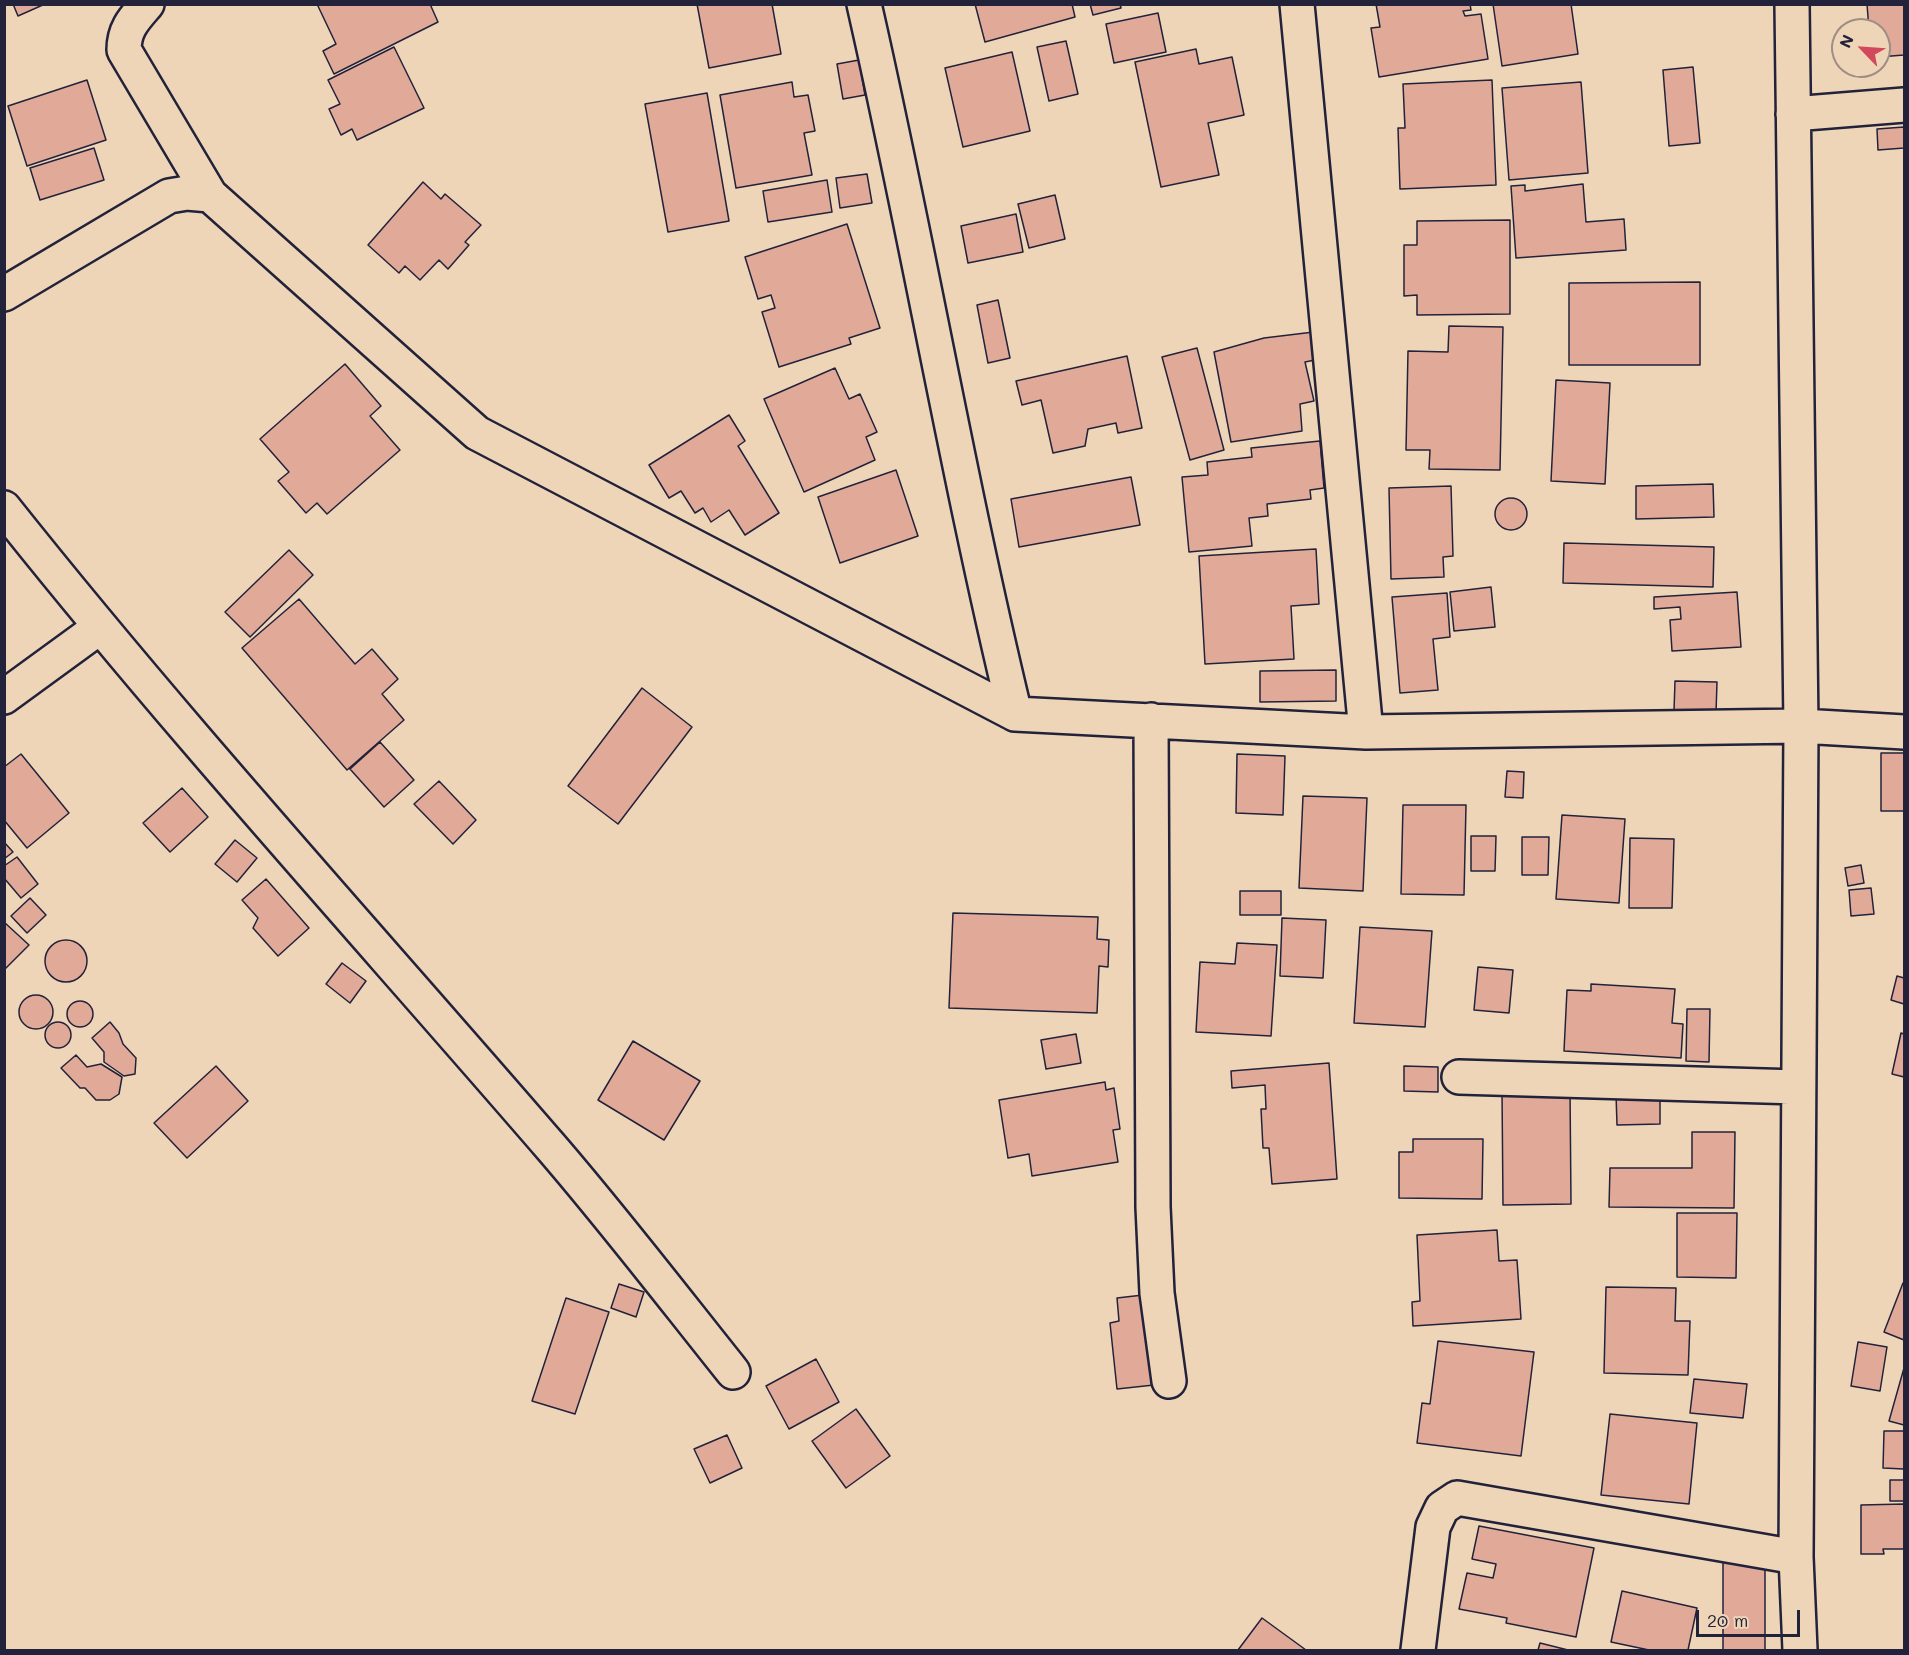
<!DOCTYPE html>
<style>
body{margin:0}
#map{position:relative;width:1909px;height:1655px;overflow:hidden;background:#efd5b7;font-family:Mali,sans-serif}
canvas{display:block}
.frame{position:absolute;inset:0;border:6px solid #22223b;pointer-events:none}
.north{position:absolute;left:1831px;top:18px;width:60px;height:60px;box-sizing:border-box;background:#efd5b7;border:2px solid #9d8d85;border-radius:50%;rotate:295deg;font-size:16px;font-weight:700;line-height:24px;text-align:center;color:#22223b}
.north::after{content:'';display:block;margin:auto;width:21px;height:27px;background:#d1495b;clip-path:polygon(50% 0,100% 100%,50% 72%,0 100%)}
.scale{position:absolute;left:1696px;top:1610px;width:104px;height:27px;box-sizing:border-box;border:3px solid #22223b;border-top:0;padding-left:8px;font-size:18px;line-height:21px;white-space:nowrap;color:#22223b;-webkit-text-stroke:4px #efd5b7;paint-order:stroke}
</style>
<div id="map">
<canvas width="1909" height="1655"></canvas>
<div class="frame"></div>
<div class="north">N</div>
<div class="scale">20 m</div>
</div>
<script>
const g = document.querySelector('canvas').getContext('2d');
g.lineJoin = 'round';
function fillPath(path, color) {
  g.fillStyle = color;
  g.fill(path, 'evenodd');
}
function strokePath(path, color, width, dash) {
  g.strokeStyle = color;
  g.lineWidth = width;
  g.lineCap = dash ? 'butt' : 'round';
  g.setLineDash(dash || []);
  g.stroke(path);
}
const building = new Path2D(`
 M13,4H45L18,16Z
 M317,4H430L438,22L334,74L323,51L336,44Z
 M697,4H772L781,54L709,68Z
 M975,4H1072L1075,17L985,42Z
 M1090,4H1120L1121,8L1093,15Z
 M1376,4H1470L1471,10L1463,11L1465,16L1481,14L1488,59L1379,77L1371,28L1380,27Z
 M1493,4H1571L1578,54L1502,66Z
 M1867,4H1904V55L1879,57V30H1869Z
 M1158,13L1166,52L1114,63L1106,24Z
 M1066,41L1078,94L1049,101L1037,47Z
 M394,47L424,108L357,140L352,129L341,135L329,109L340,104L328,80Z
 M1196,49L1199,64L1232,57L1244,115L1208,123L1219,175L1161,187L1135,62Z
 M1012,52L1030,131L963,147L945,68Z
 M859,60L865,95L843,99L837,64Z
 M1693,67L1700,143L1669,146L1663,70Z
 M87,80L106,140L27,166L8,106Z
 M1492,80L1496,185L1400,189L1398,128H1405L1403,84Z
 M792,82L794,97L808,95L815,131L804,133L812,175L736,188L720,95Z
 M1581,82L1588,173L1509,180L1502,88Z
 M707,93L729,221L668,232L645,104Z
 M1904,127V148L1878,150L1877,129Z
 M94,148L104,180L40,200L30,168Z
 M867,174L872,203L840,208L836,178Z
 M827,180L832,212L768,222L763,191Z
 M423,182L441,199L445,194L481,225L465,242L469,245L448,269L439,260L420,280L405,266L399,273L368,245Z
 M1583,184L1586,222L1624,219L1626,250L1516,258L1511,186L1525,185V191Z
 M1055,195L1065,239L1029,248L1018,204Z
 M1016,214L1023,252L968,263L961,226Z
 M1510,220V314L1417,315V295L1404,296V245H1417V221Z
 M847,224L880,328L849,338L851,344L779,367L762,312L775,308L771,295L758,299L745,257Z
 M1700,282V365H1569V283Z
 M998,300L1010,358L988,363L977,305Z
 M1449,326L1503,327L1500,470L1429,469L1430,450H1406L1408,351L1448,352Z
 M1322,331L1325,358L1305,362L1314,401L1300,404L1302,431L1231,442L1214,352L1264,338Z
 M1197,348L1224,450L1190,460L1162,357Z
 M1127,356L1142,428L1118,433L1116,423L1088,429L1085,446L1053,453L1041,400L1022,405L1016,381Z
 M345,364L381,406L370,416L400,450L327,514L317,503L306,513L278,481L289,472L260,439Z
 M835,368L849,399L860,394L877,432L866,437L875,460L804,492L764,399Z
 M1556,380L1610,383L1605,484L1551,481Z
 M729,415L745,441L738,446L779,513L745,535L729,510L711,522L703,508L695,513L681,491L669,498L649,465Z
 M1320,441L1324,488L1310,490L1311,499L1267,504L1268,516L1249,518L1252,546L1189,552L1182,477L1208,475L1207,462L1252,457L1251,448Z
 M896,470L918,536L840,563L818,497Z
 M1131,477L1140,525L1019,547L1011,499Z
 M1713,484L1714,517L1636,519V486Z
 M1451,486L1453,556L1443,557L1444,577L1391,579L1389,488Z
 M1495 514a16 16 0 1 1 32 0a16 16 0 1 1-32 0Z
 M1564,543L1714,547L1713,587L1563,583Z
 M1316,549L1319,604L1291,606L1294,659L1205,664L1199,556Z
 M289,550L313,575L250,637L225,612Z
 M1491,587L1495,627L1454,631L1450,592Z
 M1737,592L1741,647L1672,651L1670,620L1681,619L1680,607L1654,609V597Z
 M1447,593L1450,637L1433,639L1438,690L1400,693L1392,597Z
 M299,599L355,664L372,649L398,679L382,694L404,720L347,770L242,648Z
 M1336,670V701L1260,702V671Z
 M1675,681L1717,682L1716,713L1674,711Z
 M642,688L692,727L618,824L568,786Z
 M380,742L414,780L384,807L350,769Z
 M1881,753H1904V811H1881Z
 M21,754L69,813L27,848L4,820V767Z
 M1237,754L1285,756L1283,815L1236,813Z
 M1507,771L1524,772L1523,798L1505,797Z
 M439,781L476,820L453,844L414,804Z
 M182,788L208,817L170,852L143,823Z
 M1303,796L1367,798L1363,891L1299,888Z
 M1403,805H1466L1464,895L1401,894Z
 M1562,815L1625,819L1619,903L1556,899Z
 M1471,836H1496L1495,871H1471Z
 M1522,837H1549L1548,875H1522Z
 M1630,838L1674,839L1672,908H1629Z
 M235,840L257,858L237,882L215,864Z
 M4,842L13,852L4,859Z
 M17,857L38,884L21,898L4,878V866Z
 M1861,865L1864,883L1848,886L1845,868Z
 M266,879L309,928L278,956L253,928L258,918L242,900Z
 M1871,888L1874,914L1851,916L1849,890Z
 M1240,891H1281V915H1240Z
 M30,898L46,915L27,933L11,916Z
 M953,913L1098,917L1097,939L1109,940L1108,967L1099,966L1097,1013L949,1008Z
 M1282,918L1326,920L1323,978L1280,976Z
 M4,922L29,945L4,970Z
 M1360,927L1432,931L1425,1027L1354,1023Z
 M45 961a21 21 0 1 1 42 0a21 21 0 1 1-42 0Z
 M1237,943L1277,945L1271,1036L1196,1032L1200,962L1235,964Z
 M342,963L366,981L350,1003L326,984Z
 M1478,967L1513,970L1509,1013L1474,1010Z
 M1897,976L1904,978V1004L1891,1000Z
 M1591,984L1675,989L1672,1023L1683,1024L1681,1058L1564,1051L1567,990L1591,991Z
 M19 1012a17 17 0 1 1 34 0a17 17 0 1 1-34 0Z
 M67 1014a13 13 0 1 1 26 0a13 13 0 1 1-26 0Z
 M1687,1009H1710L1709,1062L1686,1061Z
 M110,1022L119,1033L123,1044L136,1058L135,1074L124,1076L104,1062V1052L92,1038Z
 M45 1035a13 13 0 1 1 26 0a13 13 0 1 1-26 0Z
 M1901,1033L1904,1034V1077L1892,1074Z
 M1076,1034L1081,1063L1046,1069L1041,1040Z
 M633,1041L700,1081L664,1140L598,1100Z
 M76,1055L87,1067L101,1064L122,1077L119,1094L110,1100H96L85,1088H80L61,1068Z
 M1329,1063L1337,1179L1272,1184L1269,1148H1263L1261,1109H1266L1265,1085L1232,1088L1231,1071Z
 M216,1066L248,1101L187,1158L154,1123Z
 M1404,1066L1438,1067V1092L1404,1091Z
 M1105,1082L1106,1090L1114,1088L1120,1129L1113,1130L1118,1162L1032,1176L1029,1154L1008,1158L999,1100Z
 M1570,1090L1571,1204L1503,1205L1502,1091Z
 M1660,1093V1124L1617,1125L1616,1094Z
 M1692,1132H1735L1734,1208L1609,1207L1610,1168H1692Z
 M1413,1139H1483L1482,1199L1399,1198V1152H1413Z
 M1677,1213H1737L1736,1278L1677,1277Z
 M1497,1230L1499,1261L1517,1260L1521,1319L1413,1326L1412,1302L1420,1301L1417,1235Z
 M1903,1283H1904V1340L1884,1332Z
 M619,1284L644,1292L636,1317L611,1308Z
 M1606,1287L1676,1288L1675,1321H1690L1688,1375L1604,1373Z
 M1143,1295L1154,1385L1117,1389L1110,1323L1119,1321L1117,1298Z
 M566,1298L609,1312L575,1414L532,1401Z
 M1438,1341L1534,1352L1521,1456L1417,1443L1422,1403L1430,1404Z
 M1858,1342L1887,1347L1880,1391L1851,1386Z
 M816,1359L839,1402L789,1429L766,1386Z
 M1904,1368V1425L1889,1421Z
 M1694,1379L1747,1384L1743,1418L1690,1413Z
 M856,1409L890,1456L846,1488L812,1441Z
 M1610,1414L1697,1423L1689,1504L1601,1495Z
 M1884,1431H1904V1469L1883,1468Z
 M727,1435L742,1468L710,1483L694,1449Z
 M1890,1480H1904V1501H1890Z
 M1904,1504V1549H1883L1884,1554H1861V1505Z
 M1479,1526L1594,1548L1576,1637L1506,1623L1507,1618L1459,1609L1467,1573L1493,1578L1496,1564L1472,1559Z
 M1723,1562H1765V1650H1723Z
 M1622,1591L1697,1608L1688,1650H1649L1611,1642Z
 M1262,1618L1306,1650H1238Z
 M1540,1643L1568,1650H1538Z`);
fillPath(building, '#e1aa98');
strokePath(building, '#22223b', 1.5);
const street = new Path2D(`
 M147,4C134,19 124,29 124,50L210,195
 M864,4C918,240 958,479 1015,714L1366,732L1801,726L1904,732
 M1297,4L1366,732
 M1792,4L1801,726L1796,1557L1800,1650
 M1793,114L1904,105
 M4,294L169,196L187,193L210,195L477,433L1015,714
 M4,508C179,728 368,935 551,1147C614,1220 673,1297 733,1372
 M4,697L100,627
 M1151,720L1153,1207L1157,1293L1169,1381
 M1459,1077L1798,1087
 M1418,1650L1433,1527L1442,1508L1457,1498L1796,1557`);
strokePath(street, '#22223b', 38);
strokePath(street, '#efd5b7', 33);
</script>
